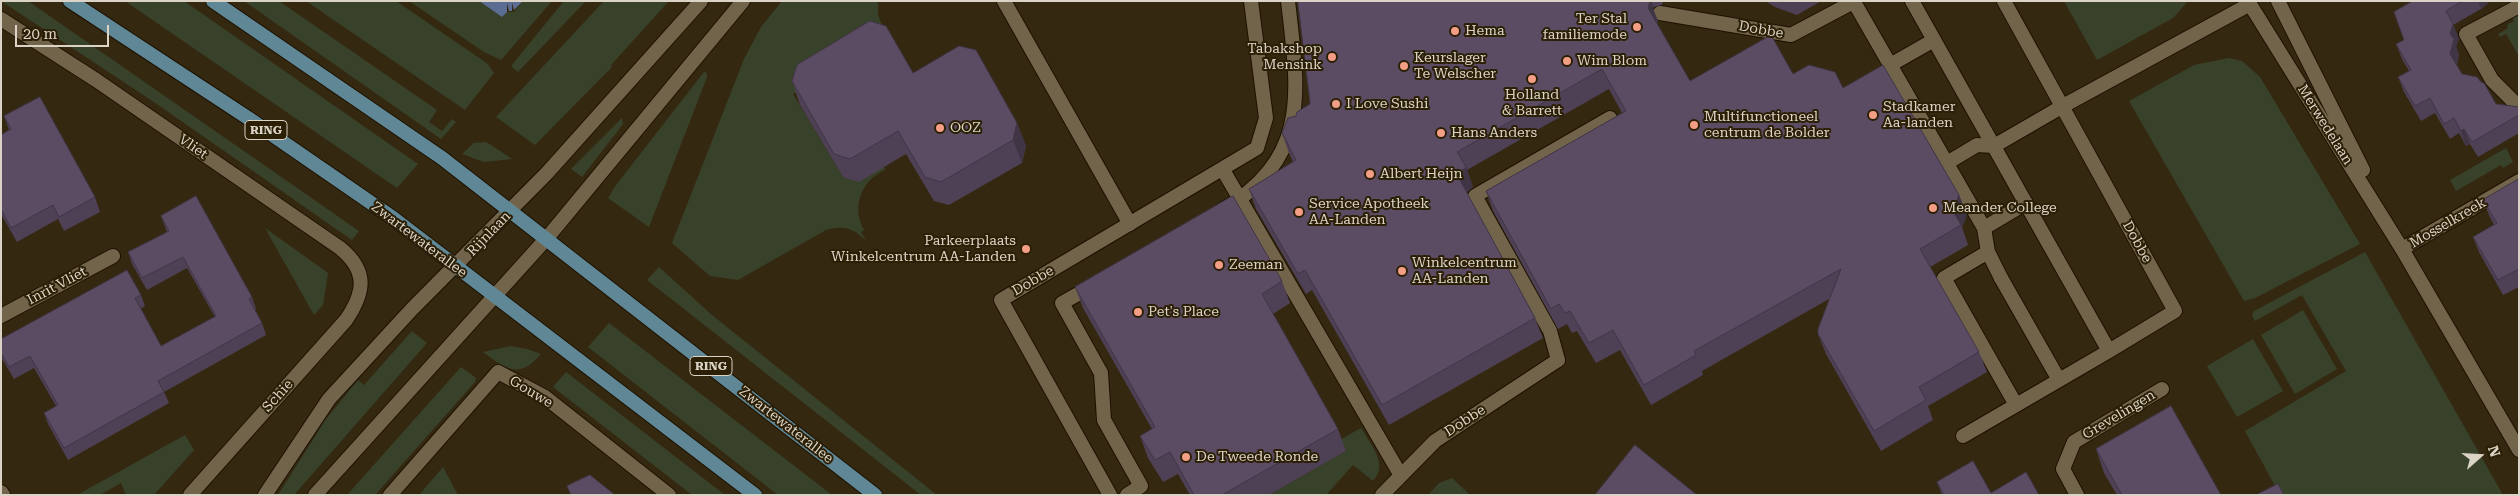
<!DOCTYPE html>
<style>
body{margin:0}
#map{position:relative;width:2520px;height:496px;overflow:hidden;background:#352810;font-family:"Roboto Serif",serif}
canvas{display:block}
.frame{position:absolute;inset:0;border:2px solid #dbd3c5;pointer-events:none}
.north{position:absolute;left:2455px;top:431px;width:50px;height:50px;-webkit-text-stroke:4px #2b1f06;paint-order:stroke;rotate:71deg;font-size:14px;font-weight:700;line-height:20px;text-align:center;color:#dbd3c5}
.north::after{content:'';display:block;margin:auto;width:18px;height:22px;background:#dbd3c5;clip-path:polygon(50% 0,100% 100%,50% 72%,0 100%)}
.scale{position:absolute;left:15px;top:25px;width:94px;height:22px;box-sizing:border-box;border:2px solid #dbd3c5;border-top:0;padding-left:6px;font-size:15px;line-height:18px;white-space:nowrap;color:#dbd3c5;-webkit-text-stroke:4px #2b1f06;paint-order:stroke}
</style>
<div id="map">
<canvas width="2520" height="496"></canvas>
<div class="frame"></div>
<div class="north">N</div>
<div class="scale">20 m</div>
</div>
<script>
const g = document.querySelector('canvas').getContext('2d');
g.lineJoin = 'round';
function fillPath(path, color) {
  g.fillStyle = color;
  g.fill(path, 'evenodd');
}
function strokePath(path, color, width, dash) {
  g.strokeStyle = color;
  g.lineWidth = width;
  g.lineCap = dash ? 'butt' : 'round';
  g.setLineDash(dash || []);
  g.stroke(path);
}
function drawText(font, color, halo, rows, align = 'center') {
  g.font = font + ' "Roboto Serif",serif';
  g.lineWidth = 4;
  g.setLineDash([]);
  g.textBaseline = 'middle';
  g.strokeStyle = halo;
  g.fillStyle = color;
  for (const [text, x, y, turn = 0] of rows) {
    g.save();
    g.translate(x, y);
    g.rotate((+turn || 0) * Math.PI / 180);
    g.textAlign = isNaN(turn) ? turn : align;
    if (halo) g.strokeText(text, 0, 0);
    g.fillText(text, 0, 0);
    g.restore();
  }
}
fillPath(new Path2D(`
 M1,1H28L359,231L352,240L151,100Z
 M125,1H184L418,164L397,188Z
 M244,1H279L437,110L429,122L442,131L452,119L456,122L441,139Z
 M306,1H396L488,64L494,73L465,110Z
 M409,1H479L502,17L507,12H514L523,1H552L501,60L484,52Z
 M564,1H586L518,72L511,66Z
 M604,1H669L611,65L612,67L535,145L496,117Z
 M782,1H878V15L887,38L793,94L843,177L884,167L885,170C861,180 851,208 864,230L861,232L866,241C854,228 843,225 826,230L738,280L710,276L672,243L744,59L761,27Z
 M2064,1H2188L2173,18L2097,60Z
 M2516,14L2519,18V56L2506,34L2500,37L2498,34L2508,28L2507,25L2514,21L2512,17Z
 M2229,58L2242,61L2260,77L2360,244L2255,298L2244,301L2129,101L2194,65Z
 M704,72L707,73V77L649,227L608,198L616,185Z
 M622,118L623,124L582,177L571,169Z
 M485,142L488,143L512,159L484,162L462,154L474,143Z
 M2506,148L2513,162L2503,168L2501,165L2456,191L2450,180Z
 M265,228L328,273L323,305L314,315Z
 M2365,252L2503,495H2280L2245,431L2346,371L2302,295L2255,321L2252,315L2254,311Z
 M659,267L712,315L937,495H921L647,280Z
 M2303,310L2337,369L2295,394L2261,335Z
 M609,323L832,495H778L588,347Z
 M412,331L427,343L294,495H278L326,419L358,380L364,385Z
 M2253,339L2283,391L2237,417L2207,366Z
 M511,346L527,349L541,354C519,380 506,369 483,352Z
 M461,367L476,378L475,382L375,495H347Z
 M566,372L725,495H692L553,387Z
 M1359,429H1362C1371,446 1389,464 1373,481L1353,465L1326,495H1269L1346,451L1340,440Z
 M185,435L194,450L154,495H126L121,483L100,495H77Z
 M443,467L458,495H419Z
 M1452,478L1470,495H1428L1439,483Z`), '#38422a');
fillPath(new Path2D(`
 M479,1H523L514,10L512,3V11H509L507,3V12L502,17Z`), '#5b6d93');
const service = new Path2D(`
 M1004,1L1130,224
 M1916,8L2109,351L2175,311L2004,1
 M1994,146L2063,106
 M2001,278L2059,380
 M1558,360L1550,331L1475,196L1610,118
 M1963,436L2109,351`);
const pedestrian = new Path2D(`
 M1912,1L1916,8
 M1854,2L1984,228L1988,252L1944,278L2016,405
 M1660,13L1791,35L1855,1
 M1890,65L1934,40
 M1947,163L1977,145L1994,146
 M1223,170L1400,474
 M1221,211C1312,157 1298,91 1288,1
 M1984,228L2026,203
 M1988,252L2001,278
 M1094,285L1062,303L1101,373L1104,420L1141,486L1127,495`);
const minor = new Path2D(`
 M2519,6L2466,34L2492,80L2519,107
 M1,19L96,80L340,248C368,271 365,292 346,320L190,495
 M2063,106L2250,4
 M2402,249L2519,181
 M1,316L113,256
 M1,492L3,495
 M390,495L498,372L545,397L669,495
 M1110,495L1001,300L1257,148L1266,118L1251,1
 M1382,495L1435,441L1558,360
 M2077,495L2063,469L2074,442L2162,389`);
const tertiary = new Path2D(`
 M2248,1L2402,249L2519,450
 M2278,1L2363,170
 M265,495L329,399L412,309L547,173L701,1
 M315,495L547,238L743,1`);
const primary = new Path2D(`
 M70,1L248,118L393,218L755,495
 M213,1L442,158L875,495`);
strokePath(service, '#1c1100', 16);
strokePath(pedestrian, '#1c1100', 16);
strokePath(minor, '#1c1100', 16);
strokePath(tertiary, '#1c1100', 16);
strokePath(primary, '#1c1100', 16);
strokePath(service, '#72644a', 14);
strokePath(pedestrian, '#72644a', 14);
strokePath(minor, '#72644a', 14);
strokePath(tertiary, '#72644a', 14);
strokePath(primary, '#5f8796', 14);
fillPath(new Path2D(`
 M1298,1H1663L1662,5L1654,7L1653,9L1658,21L1657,23L1690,81L1793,74L1843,88L1959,195L1967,215L1962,227L1968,245L1930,267L1979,352L1987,372L1928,406L1933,420L1881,451L1826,354L1818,334L1829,299L1702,371L1703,375L1651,405L1620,350L1596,363L1577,331L1572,333L1567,324L1558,329L1493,211L1486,191L1622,113L1609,89L1467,170L1473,187L1467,192V193L1535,318L1543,338L1389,425L1312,290L1306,294L1256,209L1249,189L1293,162L1289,153L1282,133L1296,116L1310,104Z
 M1765,1H1821L1797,15L1775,7Z
 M2410,1H2488V3L2481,9L2453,25L2459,39L2456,46L2459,54L2457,65L2462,74L2496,104L2519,107V133L2478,157L2470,144L2466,146L2459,133L2450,139L2435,113L2421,121L2404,92L2398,77L2409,71L2402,59L2396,44L2404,40L2411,2Z
 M913,73L1017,123L1026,146L1022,163L949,205L934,201L906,154L859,182L843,177L800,105L792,81Z
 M4,116L95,197L100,212L64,231L58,219L17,242L1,214V135L9,130Z
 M2519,179V287L2503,295L2479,252L2473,237L2494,225L2489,215L2483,200Z
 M161,216L252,297L256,309L255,310L262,323L266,335L164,392L169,403L68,460L48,424L44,413L56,406L34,368L14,379L1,357V339L141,295L145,306L141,309L161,346L215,317L187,268L147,290L132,264L128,252L167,232Z
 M1282,281L1290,303L1273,314L1338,429L1346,451L1269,495H1190L1178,474L1163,482L1148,458L1140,436L1152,429L1083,308L1075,287Z
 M2096,449L2221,495H2117L2104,473Z
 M1937,482L1991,493L2039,495H1942Z`), '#4e4155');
fillPath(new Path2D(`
 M1646,1H1651L1654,7L1653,9L1658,21L1656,28Z
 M2478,1H2488V3L2481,9Z
 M2453,24L2459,39L2456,46L2459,54L2456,69L2450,54V34Z
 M1017,123L1026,146L1022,163L1013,140Z
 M2464,129L2470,144L2466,146L2461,131Z
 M1466,167L1473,187L1467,192V200L1460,180V172Z
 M1959,195L1967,215L1962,227L1953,211Z`), '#403545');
const building = new Path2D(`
 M1298,1H1650L1648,8L1690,81L1771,35L1793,74L1809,65L1835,72L1843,88L1883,65L1959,195L1953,211L1961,225L1920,249L1979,352L1919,387L1926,400L1874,431L1818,334V329L1841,269L1694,351L1696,355L1644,385L1613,330L1589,343L1570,311L1565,313L1559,304L1551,309L1486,191L1626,111L1602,69L1457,152L1466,167L1460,172V180L1535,318L1382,405L1305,270L1298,274L1249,189L1296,160L1282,133L1288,118L1296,116L1297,112L1310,104Z
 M2413,1H2462L2446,11L2453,24L2450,34L2454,39L2450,54L2462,74L2477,77L2481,82L2484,83L2496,104L2519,107V115L2472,142L2464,129L2461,131L2454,118L2444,124L2430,98L2415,106L2398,77L2411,70L2396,44L2404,40L2394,12Z
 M870,21L886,26L913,73L959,46L976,50L1017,123L1013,140L941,182L925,177L898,131L850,159L834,154L792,81L797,65Z
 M40,97L95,197L59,217L53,205L11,228L1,209V135L11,129L4,116Z
 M2519,179V269L2498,280L2473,237L2497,223L2483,200Z
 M196,196L252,297L249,299L262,323L158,381L164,392L64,448L44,413L58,405L30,356L9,367L1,353V339L127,270L141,295L135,298L161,346L216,316L183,257L142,278L128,252L169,231L161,216Z
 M1233,196L1282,281L1262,294L1338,429L1222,495H1194L1170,452L1155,460L1140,436L1155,427L1075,287Z
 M2171,406L2221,495H2122L2096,449Z
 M1635,445L1697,495H1595Z
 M1973,461L1991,493L2026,472L2039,495H1944L1937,482Z
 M590,475L615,495H571L567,486Z
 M2278,484L2284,495H2256Z`);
fillPath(building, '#5b4c63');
strokePath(building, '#403545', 1);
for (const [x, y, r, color] of [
 [1637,27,5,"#f49e86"],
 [1455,31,5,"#f49e86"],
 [1332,57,5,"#f49e86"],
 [1567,61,5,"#f49e86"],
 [1404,66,5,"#f49e86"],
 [1532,79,5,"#f49e86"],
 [1336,104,5,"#f49e86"],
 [1873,115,5,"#f49e86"],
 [1694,125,5,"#f49e86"],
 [940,128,5,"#f49e86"],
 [1441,133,5,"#f49e86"],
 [1370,174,5,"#f49e86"],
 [1933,208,5,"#f49e86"],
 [1299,212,5,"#f49e86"],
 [1026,249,5,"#f49e86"],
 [1219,265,5,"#f49e86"],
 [1402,271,5,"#f49e86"],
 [1138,312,5,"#f49e86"],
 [1186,457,5,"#f49e86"]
]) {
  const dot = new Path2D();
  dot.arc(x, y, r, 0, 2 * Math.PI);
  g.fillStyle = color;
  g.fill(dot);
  strokePath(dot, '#2b1f06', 2);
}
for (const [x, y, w] of [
 [266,130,42],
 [711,366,42]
]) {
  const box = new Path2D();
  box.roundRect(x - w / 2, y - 9.5, w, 19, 4);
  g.fillStyle = '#2b1f06';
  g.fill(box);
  strokePath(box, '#dbd3c5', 1);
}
drawText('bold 12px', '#dbd3c5', null, [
 ["RING",266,130],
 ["RING",711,366]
]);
drawText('14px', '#dbd3c5', '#2b1f06', [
 ["Ter Stal",1627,19,"right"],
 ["familiemode",1627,35,"right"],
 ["Hema",1465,31],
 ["Tabakshop",1322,49,"right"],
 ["Mensink",1322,65,"right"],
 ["Keurslager",1414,58],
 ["Te Welscher",1414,74],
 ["Wim Blom",1577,61],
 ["Holland",1532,95,"center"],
 ["& Barrett",1532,111,"center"],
 ["I Love Sushi",1346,104],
 ["Stadkamer",1883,107],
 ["Aa-landen",1883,123],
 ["Multifunctioneel",1704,117],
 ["centrum de Bolder",1704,133],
 ["OOZ",950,128],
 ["Hans Anders",1451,133],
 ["Albert Heijn",1380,174],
 ["Service Apotheek",1309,204],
 ["AA-Landen",1309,220],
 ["Meander College",1943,208],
 ["Parkeerplaats",1016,241,"right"],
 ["Winkelcentrum AA-Landen",1016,257,"right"],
 ["Winkelcentrum",1412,263],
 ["AA-Landen",1412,279],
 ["Zeeman",1229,265],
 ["Pet's Place",1148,312],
 ["De Tweede Ronde",1196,457]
], 'left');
drawText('14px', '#dbd3c5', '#2b1f06', [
 ["Dobbe",1761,30,10],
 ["Merwedelaan",2325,125,58],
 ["Vliet",193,147,35],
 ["Mosselkreek",2448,223,-30],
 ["Rijnlaan",489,234,-46],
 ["Zwartewaterallee",419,240,37],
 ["Dobbe",2137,242,61],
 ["Dobbe",1033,281,-30],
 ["Inrit Vliet",57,286,-28],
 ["Gouwe",531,392,31],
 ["Schie",278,396,-48],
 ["Grevelingen",2119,415,-31],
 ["Dobbe",1465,421,-33],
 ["Zwartewaterallee",786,425,38]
]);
</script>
